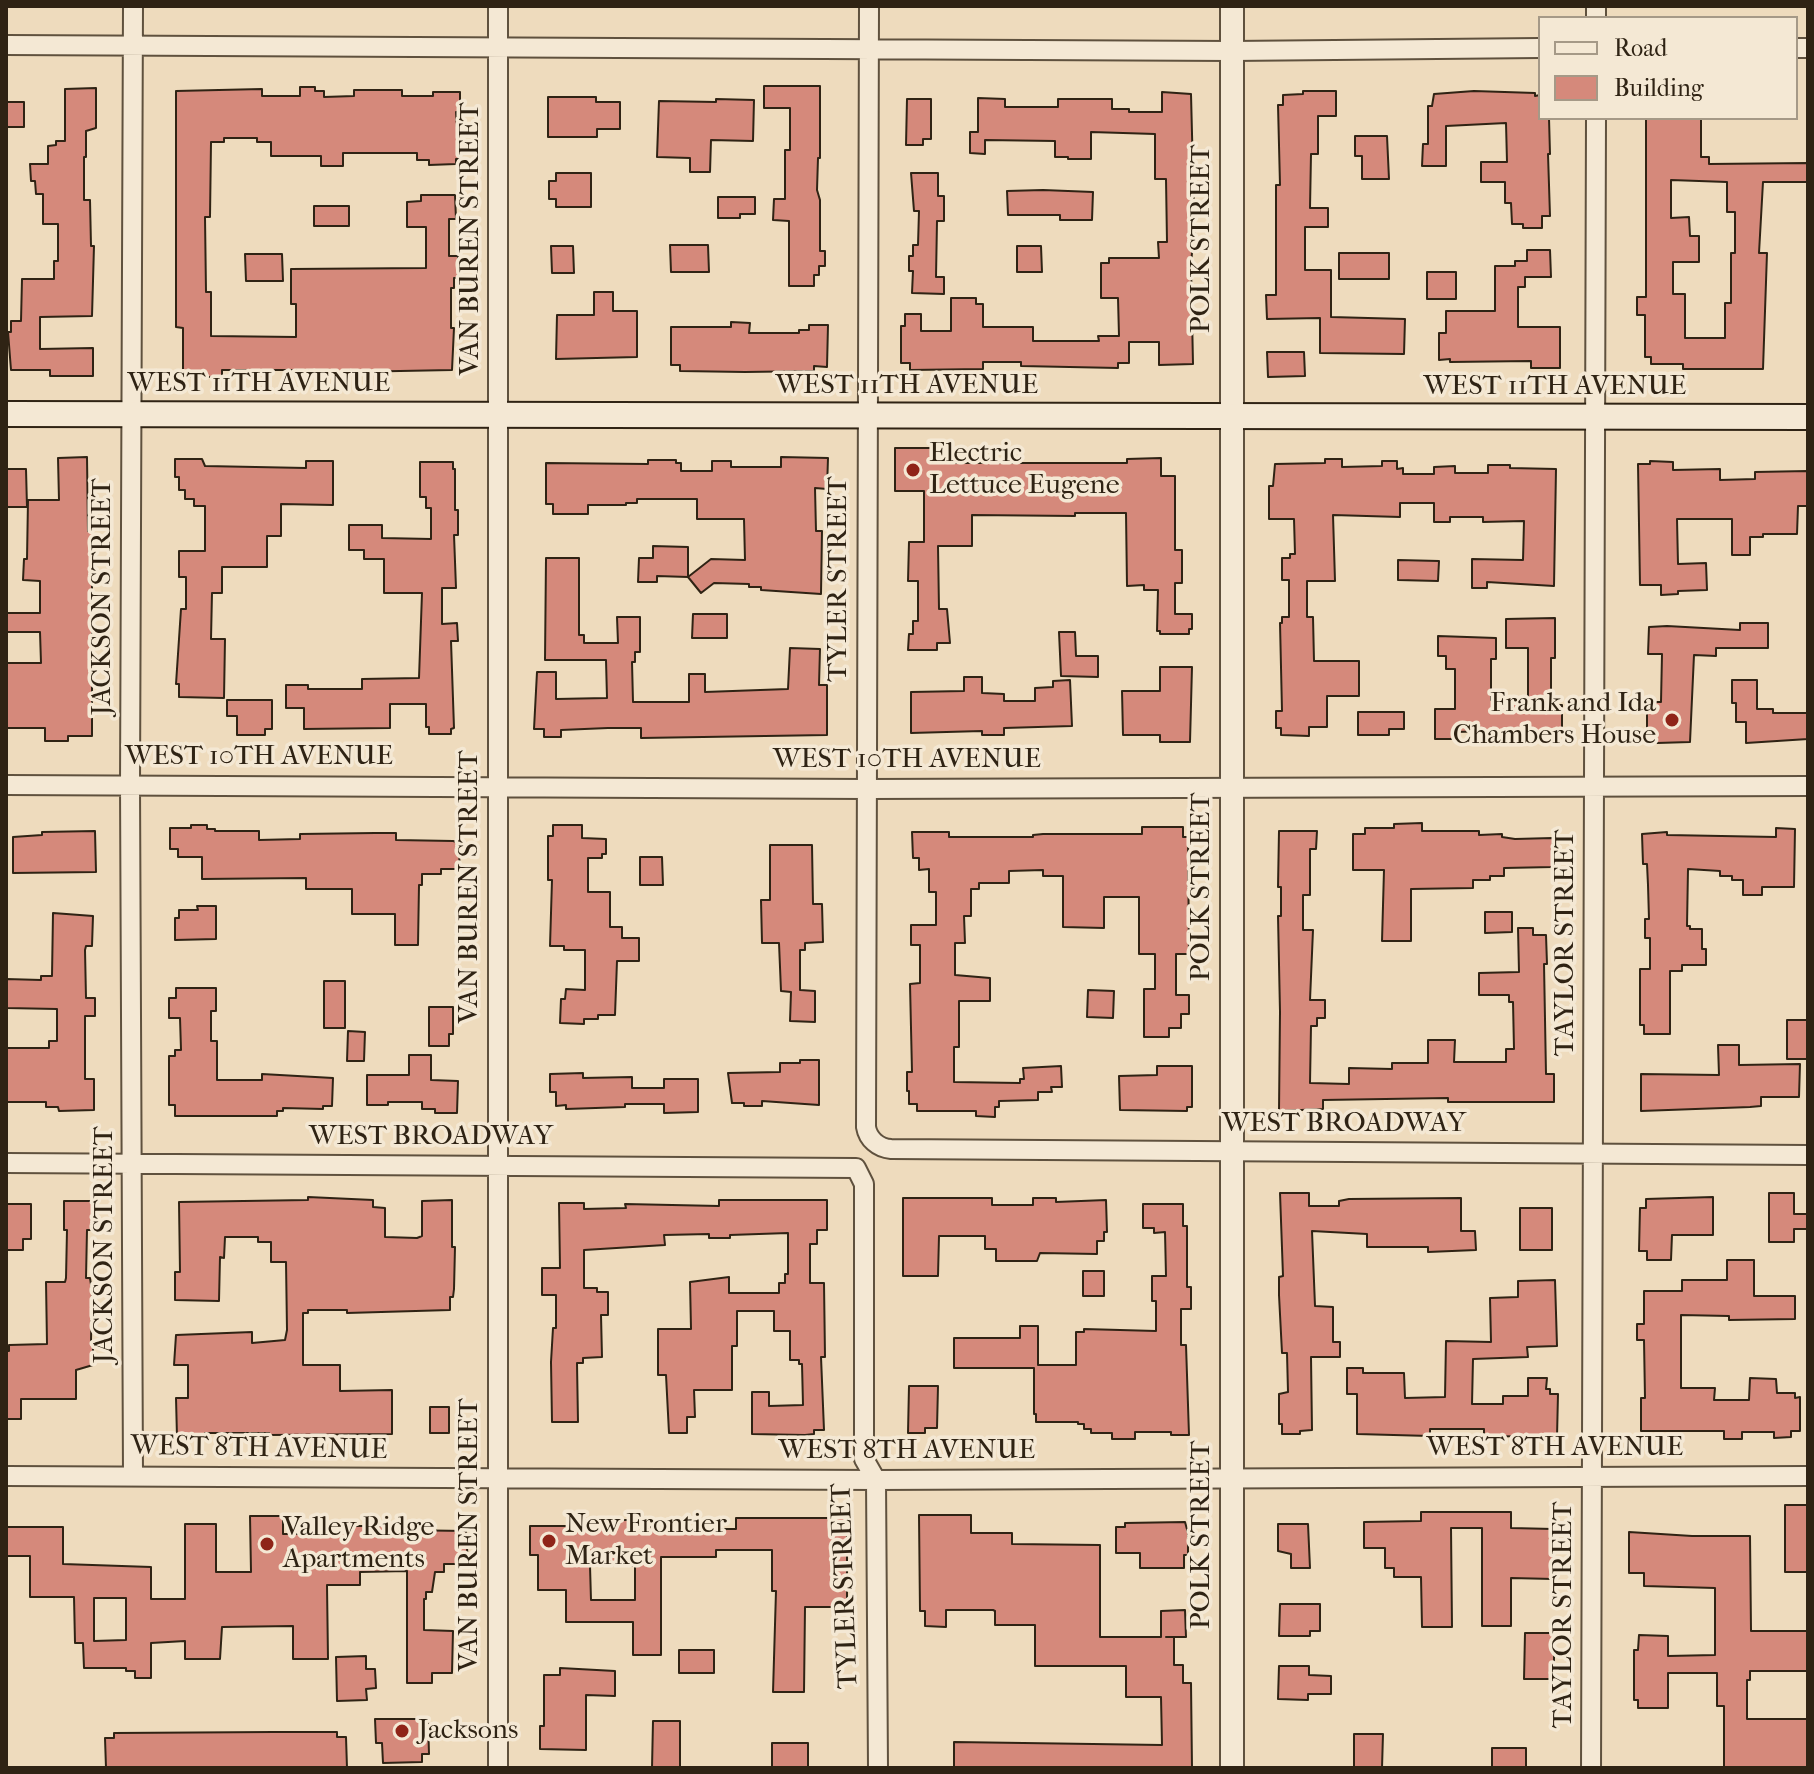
<!DOCTYPE html>
<style>
body{margin:0}
#map{position:relative;width:1814px;height:1774px;overflow:hidden;background:#eedbbd;font-family:"IM FELL French Canon",serif}
canvas{display:block}
.frame{position:absolute;inset:0;border:8px solid #2f2314;pointer-events:none}
.legend{position:absolute;left:1538px;top:16px;width:260px;height:104px;box-sizing:border-box;background:#f4e8d4;border:2px solid #a59987;margin:0;padding:10px 14px;list-style:none;font-size:24px;color:#2f2314}
.legend li{display:flex;align-items:center;gap:16px;height:40px}
.legend b{width:40px;border:2px solid #a59987}
</style>
<div id="map">
<canvas width="1814" height="1774"></canvas>
<div class="frame"></div>
<ul class="legend">
<li><b style="height:10px;background:#f4e8d4"></b>Road</li>
<li><b style="height:22px;background:#d5897b"></b>Building</li>
</ul>
</div>
<script>
const g = document.querySelector('canvas').getContext('2d');
g.lineJoin = 'round';
function fillPath(path, color) {
  g.fillStyle = color;
  g.fill(path, 'evenodd');
}
function strokePath(path, color, width, dash) {
  g.strokeStyle = color;
  g.lineWidth = width;
  g.lineCap = dash ? 'butt' : 'round';
  g.setLineDash(dash || []);
  g.stroke(path);
}
function drawText(font, color, halo, rows, align = 'center') {
  g.font = font + ' "IM FELL French Canon",serif';
  g.lineWidth = 7;
  g.setLineDash([]);
  g.textBaseline = 'middle';
  g.strokeStyle = halo;
  g.fillStyle = color;
  for (const [text, x, y, turn = 0] of rows) {
    g.save();
    g.translate(x, y);
    g.rotate((+turn || 0) * Math.PI / 180);
    g.textAlign = isNaN(turn) ? turn : align;
    if (halo) g.strokeText(text, 0, 0);
    g.fillText(text, 0, 0);
    g.restore();
  }
}
const building = new Path2D(`
 M764,86H820V158H818L817,190L820,200V251H825V266H819V275H814V286H789V221L773,220L774,199H785V150H790V108H764Z
 M300,87H315V91H324V97L354,96V90H402V96H433V92H460V112H456L459,159H456V164L429,165V160H417V153H343V166H321V156H271V142H257V138H224V142H211L210,217H205L206,292H211V336L296,337V304H291V269L426,268V227H407V202L421,201V195H455L456,219H449V256H458V278H454V288H451V328H454L452,370L296,373V370H222V377H183V328L176,327V91L262,89V96H300Z
 M96,88V128L86,131V157H84V200H90L91,246H94L92,316L40,317V349L93,348V376H50V370H11L8,332H11V321H21L22,279H54V261H58V224H43V194H36L35,181H31L30,164H48V146L56,145V141H65V89Z
 M1303,91H1336V116H1318V154H1311L1310,208H1328V227H1305V270H1331V317L1405,319L1404,354L1320,353V318L1267,319L1266,295H1276V185H1280L1278,105H1283V95L1303,94Z
 M1474,91L1535,93V96L1540,95V118H1549L1550,154H1548L1550,216H1542V228H1523V224H1512L1511,203H1505V182H1481V162H1507L1506,123L1446,126V166H1422L1423,144H1428V106H1432L1434,94Z
 M1162,92L1191,94L1195,252H1192L1191,267L1193,364L1159,365V342H1129V363H1118V368L1021,366V362H983V369L910,370V363H901V326H905V314H921V331H951V298H976V304H983V327H1033V341H1099L1098,336H1119L1118,298H1101V263H1109V258H1159L1158,242H1167L1166,179H1155V134L1091,132V159H1068V157H1055V141L985,140V154L970,153V132H978V98L1005,99V107H1058V99H1112V109H1129V112H1162Z
 M548,97H596V102H620V129H597V137H548Z
 M716,99L754,100L753,141L711,140L710,172H690V158L657,157L659,101L716,102Z
 M907,99H931V139H923V145H906Z
 M6,102H24V127H6Z
 M1646,118H1701V157H1709V164L1808,163V182H1763L1759,253H1767L1763,369H1683V364H1651V357H1645V315H1637V297H1646ZM1671,180L1727,182V212H1735V253H1731V303H1725V338H1685V294H1673V262H1699V236H1690L1689,217L1671,218Z
 M1355,136H1387L1389,179H1362V156H1355Z
 M556,173H591V207H556V199H549V181H556Z
 M911,173H938V196H944V221H937L936,277H944V294L912,293L913,271H909V256H913V245H918L919,211H914Z
 M1043,190L1093,192L1092,220H1060V215H1008L1007,191Z
 M718,197H755V214H740V218H718Z
 M314,206H349V226H314Z
 M670,245H708L709,272H671Z
 M551,246H573L574,273H552Z
 M1017,246H1041L1042,272H1017Z
 M1527,250H1550L1551,277H1525V287H1518V327H1560V368H1531V361L1450,362V359L1439,360V333H1446V311H1495V266H1515V261H1527Z
 M1339,253H1389V279H1339Z
 M245,254H282L283,281H246Z
 M1427,272H1456V299H1427Z
 M594,292H613V311H637V357L556,359L557,315H594Z
 M731,322L750,323L749,333H799V330H809V325H828L827,367L814,366V371L745,372L680,371V365H671V327H731Z
 M1267,352H1304L1305,376L1268,377Z
 M895,448H931V463H1127V459L1161,458V476H1175V550H1182V583H1175V614H1192V629H1189V634H1160V631H1157L1158,590H1144V585L1127,586L1126,513H1075V516L972,515V546H938L939,609H947L950,643H937V650H908L909,634H913V621H918V581H908L909,542H924V491H895Z
 M87,457L88,531H92V736H68V741H45V728H6V663H41L40,632H6V613H40V581L23,580L24,559H27L28,500H59L58,458Z
 M781,457L828,458L827,489L815,488L816,531H822L821,594L761,590V587H749V584L714,583L701,593L688,577L711,559L745,560L744,519H697V499H637V503H626V505H588V514H553V504H546V463L648,464V460H676V463H681V471H712V461H731V467H781Z
 M175,459H202L205,466L306,468V461H333V505L281,504V536H267V567H222V593H212L211,639H225L224,698L179,697V684H176L181,609H186V577H179V551H205V506H194V499H185V490H179V477H175Z
 M1325,459H1342V467L1382,466V461H1397V469L1403,468V474H1434V467L1455,466V473H1488V465H1510V468L1556,469L1554,586L1487,582V588H1472V559L1523,560L1524,521L1483,522V517H1450V522H1434V503H1400V517L1333,515L1335,581H1307V617H1313L1314,661H1359V696H1327V727H1309V736L1281,735V728H1276V711H1282L1280,623H1282V617H1289V580H1282V558H1290V554H1295L1294,519H1269V486H1273L1275,464L1325,463Z
 M1650,461L1673,462V470L1720,469V480L1755,479V472L1808,471V506H1798L1797,534H1763V537H1750V555H1732V519H1677L1678,564L1706,563L1707,590L1678,591V594L1661,595V585H1640L1638,464H1650Z
 M420,462H453V469H455V510H458V535H454L456,588H442V624L457,623L458,641H451L454,728L451,729V734H429V727H426V704H390V728L304,729V708H286V685H308V689H362V679L419,678L422,593H384V559H364V550H349V525H382V538L431,539V508H426V497H420Z
 M6,469H26L27,507H6Z
 M653,546L688,547V577L657,576V582H638L639,558H653Z
 M546,558H579V635H584V643H618L617,617H640V652H635V662H632L633,702H689V674H705V692L788,689L790,648L820,649L819,685H827V735L641,738V728H608L561,730V737H544V729H534L537,672H556V699L607,698L606,660H545Z
 M1398,560L1439,561L1438,581L1398,580Z
 M693,614H727V638H692Z
 M1555,618V658H1551V705H1562V735H1516V742H1499V731L1453,732V739H1435V709H1455V669H1446V656H1438V636L1496,638V659H1491V700H1528V648H1506V619Z
 M1740,623H1768V648H1716V656L1694,655L1690,742L1657,743L1647,729V702H1661L1662,654H1648L1649,627L1667,626L1740,630Z
 M1059,632H1075L1076,656H1098V677L1061,676Z
 M1160,667H1192L1190,742H1160V735H1123L1122,691H1160Z
 M964,677H982V693L1004,694V701H1035V688L1053,687V681L1070,680L1072,726L1004,728V735H982V731L911,733V692L964,691Z
 M1732,680H1757V709H1773V713H1808V739L1746,743V722H1736V703H1732Z
 M227,700H272V729H265V735H237V716H227Z
 M1358,712H1404V729H1389V735H1358Z
 M1422,823V831H1479V835L1502,834V837L1515,839L1553,838V867L1504,868V876H1490V880H1473V888L1411,889V941H1382L1384,870H1353V834H1365V828H1394V824Z
 M191,825H207V829H215V831H259V840L300,839V834L375,833H396V840L453,841L460,843L459,869H441V874H422V885H419L418,945H395V914H352V889H306V878L202,879V857H178V849H170V828H191Z
 M553,825H582V838L606,839V854H602V858H588V892H610V927H622V938H639V961H617L615,1015H598V1019H584V1024L560,1023L561,999H565L566,989L585,990V950H564V946H550L552,880H548V836H553Z
 M1142,827H1183V837H1188L1189,954H1176V995H1189V1014H1181V1028H1169V1037H1144V989H1155V954H1139V897H1104V928L1063,927V876H1043V870L1009,871V883H979V889H971V916H964L965,943H955V975L990,978V1001H959V1047H954V1082L1020,1083V1079H1024L1023,1068L1061,1066L1062,1087H1051L1052,1092H1038V1100L999,1101V1107H995V1117L976,1116V1111H917V1104H909V1091H907V1072H912L910,984L920,983V945H911V925H936V892H929V869L919,870V858H913L912,832H949V837H1033V835L1043,834H1142Z
 M1776,828L1795,829L1794,887H1762V895H1743V880H1732V876H1720V871L1688,869L1687,926H1690V929H1702V949H1706V965H1682V971H1670V1034H1644V1025H1640V969H1650V938H1645V919H1649L1648,885L1647,864H1643L1642,834L1667,832V835L1776,837Z
 M95,831L96,872L13,873V837L42,835V832Z
 M1279,831H1317L1316,849H1310V895H1303V930H1313L1310,1000H1325V1018H1317V1026H1311L1310,1083L1349,1084V1068L1392,1069V1063H1428V1040H1455L1454,1062H1506V1049H1514L1513,1002H1509V995H1479V973L1519,972L1518,928H1533V935H1546L1547,964H1544L1546,1074H1554V1102H1448V1098L1323,1100V1109L1279,1111L1280,1012L1278,916H1281V887H1278Z
 M770,845H812L813,904H822L823,942L805,943V950H800V990L815,991V1022L790,1021L791,992L781,991L779,943H762L761,900H770Z
 M640,857H662L663,885H640Z
 M197,906H216V939L175,940V918H179V910H198Z
 M1485,912H1512V932L1485,933Z
 M53,913L93,916L92,946H86L85,950L86,998H95V1016H85V1079H94V1110L59,1111L58,1107H46V1102H6V1048H49V1041H57V1009L6,1008V979L41,980V976H52Z
 M324,981H345V1028H324Z
 M176,988H216V1011H211V1041H217V1080H262V1074L333,1078L332,1106H323V1109L283,1108V1111H277V1116H175V1105H169V1056H175V1050H181L180,1018H169V998H176Z
 M1088,990L1114,991L1113,1018L1087,1017Z
 M429,1007H453V1034H449V1046H429Z
 M1787,1020H1808V1059H1787Z
 M348,1031L365,1032L364,1061H347Z
 M1718,1045H1739V1065L1800,1064L1799,1097H1761V1106L1750,1107L1641,1111V1074L1719,1075Z
 M409,1055H431V1080L458,1081L457,1113H435V1109H422V1102H388V1105H367V1075H409Z
 M800,1060H819V1105L762,1101V1106H744V1103H732L728,1073L780,1072V1063H800Z
 M1157,1066H1192V1107H1187V1111L1120,1110L1119,1076L1157,1075Z
 M583,1073V1078L632,1077V1088H664V1079H698V1112L664,1113V1104H625V1107L566,1109V1105L556,1106V1092H550V1074Z
 M1280,1193H1309V1206H1339V1201L1349,1199L1461,1198V1231H1475L1476,1250L1428,1252V1247H1367V1234L1312,1231L1315,1306L1333,1307V1342H1340V1357H1311L1312,1430L1300,1431V1434H1282V1424H1279V1394L1288,1392L1287,1353H1282L1279,1295V1277L1283,1276Z
 M1769,1193H1794V1214H1808V1229H1794V1242H1769Z
 M308,1197L373,1200V1207L385,1208V1237L417,1238L422,1236V1201L452,1200V1247H455L454,1289L453,1297H450V1310L347,1313V1310H308V1313H303V1365H340V1391L392,1390V1434L269,1435V1433H205V1437H177L176,1398H188V1365H174L176,1335L252,1332V1343L285,1340L287,1330L286,1262H271V1242H258V1237H225L224,1258L220,1257L219,1301L175,1300V1272H180L179,1202L308,1200Z
 M1713,1197V1235H1672L1671,1260H1647V1251H1639L1640,1208H1646V1199Z
 M903,1198H992V1205H1033V1198H1056V1202L1106,1200L1107,1232H1104V1241H1097V1254L1040,1253L1037,1261H996V1249H985V1236H939L938,1276H903Z
 M719,1200H827V1230H817V1244H810V1283H824L825,1357H821L824,1430H814V1434L805,1435L752,1434V1392H769V1406L803,1405L802,1364H799V1360H790V1331H774V1311H737V1346H732V1390H694L695,1417H687V1433H669L666,1375H658V1329H691L690,1282L729,1277V1293H779V1283H785V1274H788V1233L730,1235V1238H709V1234L664,1235L665,1245L584,1250V1288H597V1292H608V1315H601L602,1357L583,1358V1363H577L578,1422H552L551,1362L553,1328H556V1295H542V1268H560L559,1203H584V1209L626,1208L625,1204L719,1206Z
 M64,1201H93V1230H87L86,1278H90L92,1291L91,1341H93V1365L76,1370V1399H21V1419H6V1351H9V1345L47,1344L46,1282H65L66,1278L67,1230H64Z
 M6,1204H31V1239H23V1250H6Z
 M1143,1204H1183V1226H1187V1287H1191V1309H1181V1345H1186L1189,1435H1171V1432H1135V1439H1112V1433H1091V1429H1084V1424H1078V1422H1036V1414H1034V1368H954V1338H1020V1326H1038V1365H1076V1332H1084V1329L1156,1331V1301H1152V1276H1166L1165,1232L1154,1233V1228H1143Z
 M1520,1208H1552V1250H1520Z
 M1727,1260H1754V1296H1795V1319L1729,1320V1316L1681,1315V1388H1715L1714,1400H1749L1750,1378L1776,1379L1777,1393H1795V1398L1800,1397V1431H1791V1437L1774,1438V1432H1742V1439H1724V1431H1641V1398H1645L1644,1340H1637V1324H1644V1291H1682V1280H1727Z
 M1083,1271H1104V1296H1083Z
 M1555,1280L1557,1346L1527,1347L1528,1357L1473,1359L1472,1404H1503V1396H1528V1378H1547L1546,1389H1550V1394H1558L1557,1437L1484,1436V1429H1430V1436L1357,1434V1394H1347V1368H1363V1373H1404L1405,1398L1445,1397L1446,1341L1491,1342L1490,1298L1518,1297V1281Z
 M909,1386H938L937,1428H925V1433H908Z
 M430,1407H449V1433H430Z
 M1785,1505H1808V1572H1785Z
 M1421,1512H1511V1528L1553,1529V1579L1511,1578V1626H1482V1528H1451L1452,1627H1422L1421,1577H1394V1568H1385V1548H1364V1522L1421,1521Z
 M919,1515H971V1533H1012V1544L1100,1545V1637H1161V1611L1185,1610L1186,1637H1166H1174V1665H1183V1683H1191L1192,1768H954V1742L1162,1745L1161,1697H1126V1666H1035V1625H995V1611L993,1610H946V1627L925,1626V1611H920Z
 M250,1516H283V1534H338V1526H397V1530L466,1531L468,1564H444V1572H435L432,1592H426V1599H424V1630L453,1631L452,1673H432V1683H407V1571L360,1572V1585H327L328,1659H293V1626L222,1627L220,1659H185V1641L151,1643V1678H135V1671H126V1668H84L83,1643H75L74,1597H30V1556H6V1527H63V1564L151,1567V1599H185V1524H216V1572H251ZM94,1598H126V1640L94,1641Z
 M736,1518H847V1607H805L804,1692H773L776,1591H772V1550H716V1557H661V1655H633V1622H566V1590H538V1555H530V1526H581V1520H639V1527H656V1532H700V1529H736ZM590,1566H635V1600H591Z
 M1185,1522L1188,1533V1555H1184V1568H1140V1553H1116V1527H1125V1523Z
 M1278,1524H1308L1310,1568H1291V1554L1278,1551Z
 M1629,1532L1692,1536H1750L1751,1631H1808V1671H1750V1680H1747V1719H1808V1768H1724V1706H1717V1673H1668V1708H1638V1700H1634V1650H1638L1639,1635L1668,1636V1656L1715,1655V1588L1644,1586V1573H1629Z
 M1280,1604H1320V1631H1310V1636H1279Z
 M1525,1633H1554V1679H1524Z
 M679,1650H714V1673H679Z
 M366,1656V1669H375L376,1688L366,1689L367,1700L337,1701L336,1657Z
 M1279,1666H1309V1675L1331,1676V1694H1308V1700L1278,1699Z
 M560,1668L615,1671V1696L586,1695V1750L540,1749V1726H544V1675H560Z
 M375,1719H428L429,1754H422V1762L383,1763L382,1743H376Z
 M653,1721H680V1768H652Z
 M274,1732H337V1737H346L347,1768H106L105,1738H114V1733Z
 M1354,1734H1383L1382,1768H1354Z
 M772,1743H808V1768H772Z
 M1492,1748H1526V1768H1492Z`);
fillPath(building, '#d5897b');
strokePath(building, '#2f2314', 2);
const minor = new Path2D(`
 M498,6V1768
 M869,6L866,1127C868,1139 878,1148 891,1149L1808,1155
 M1596,18V6
 M6,45L1232,51L1540,48
 M1796,48H1808
 M6,785L867,789L1808,786
 M6,1163L856,1168L864,1184V1459L876,1480L878,1768
 M6,1476L876,1480L1808,1476
 M133,1476L130,785L133,6
 M1591,1768L1596,118`);
const tertiary = new Path2D(`
 M1232,6V1768`);
const secondary = new Path2D(`
 M6,414L1808,417`);
strokePath(minor, '#5f513e', 22);
strokePath(tertiary, '#5f513e', 26);
strokePath(secondary, '#2f2314', 28);
strokePath(minor, '#f4e8d4', 18);
strokePath(tertiary, '#f4e8d4', 22);
strokePath(secondary, '#f4e8d4', 24);
for (const [x, y, r, color] of [
 [913,470,8,"#8f2418"],
 [1672,720,8,"#8f2418"],
 [549,1541,8,"#8f2418"],
 [267,1544,8,"#8f2418"],
 [402,1731,8,"#8f2418"]
]) {
  const dot = new Path2D();
  dot.arc(x, y, r, 0, 2 * Math.PI);
  g.fillStyle = color;
  g.fill(dot);
  strokePath(dot, '#f4e8d4', 3);
}
drawText('28px', '#2f2314', '#f4e8d4', [
 ["VAN BUREN STREET",471,239,-90],
 ["POLK STREET",1202,239,-90],
 ["WEST 11TH AVENUE",259,384],
 ["WEST 11TH AVENUE",907,386],
 ["WEST 11TH AVENUE",1555,387],
 ["TYLER STREET",839,579,-90],
 ["JACKSON STREET",103,597,-90],
 ["WEST 10TH AVENUE",259,757],
 ["WEST 10TH AVENUE",907,760],
 ["VAN BUREN STREET",470,887,-90],
 ["POLK STREET",1202,887,-90],
 ["TAYLOR STREET",1566,943,-90],
 ["WEST BROADWAY",1344,1124],
 ["WEST BROADWAY",431,1137],
 ["JACKSON STREET",105,1245,-90],
 ["WEST 8TH AVENUE",1555,1448],
 ["WEST 8TH AVENUE",259,1449,1],
 ["WEST 8TH AVENUE",907,1451],
 ["VAN BUREN STREET",470,1535,-90],
 ["POLK STREET",1202,1535,-90],
 ["TYLER STREET",846,1586,-92],
 ["TAYLOR STREET",1564,1615,-90]
]);
drawText('28px', '#2f2314', '#f4e8d4', [
 ["Electric",929,454],
 ["Lettuce Eugene",929,486],
 ["Frank and Ida",1656,704,"right"],
 ["Chambers House",1656,736,"right"],
 ["New Frontier",565,1525],
 ["Market",565,1557],
 ["Valley Ridge",283,1528],
 ["Apartments",283,1560],
 ["Jacksons",418,1731]
], 'left');
</script>
